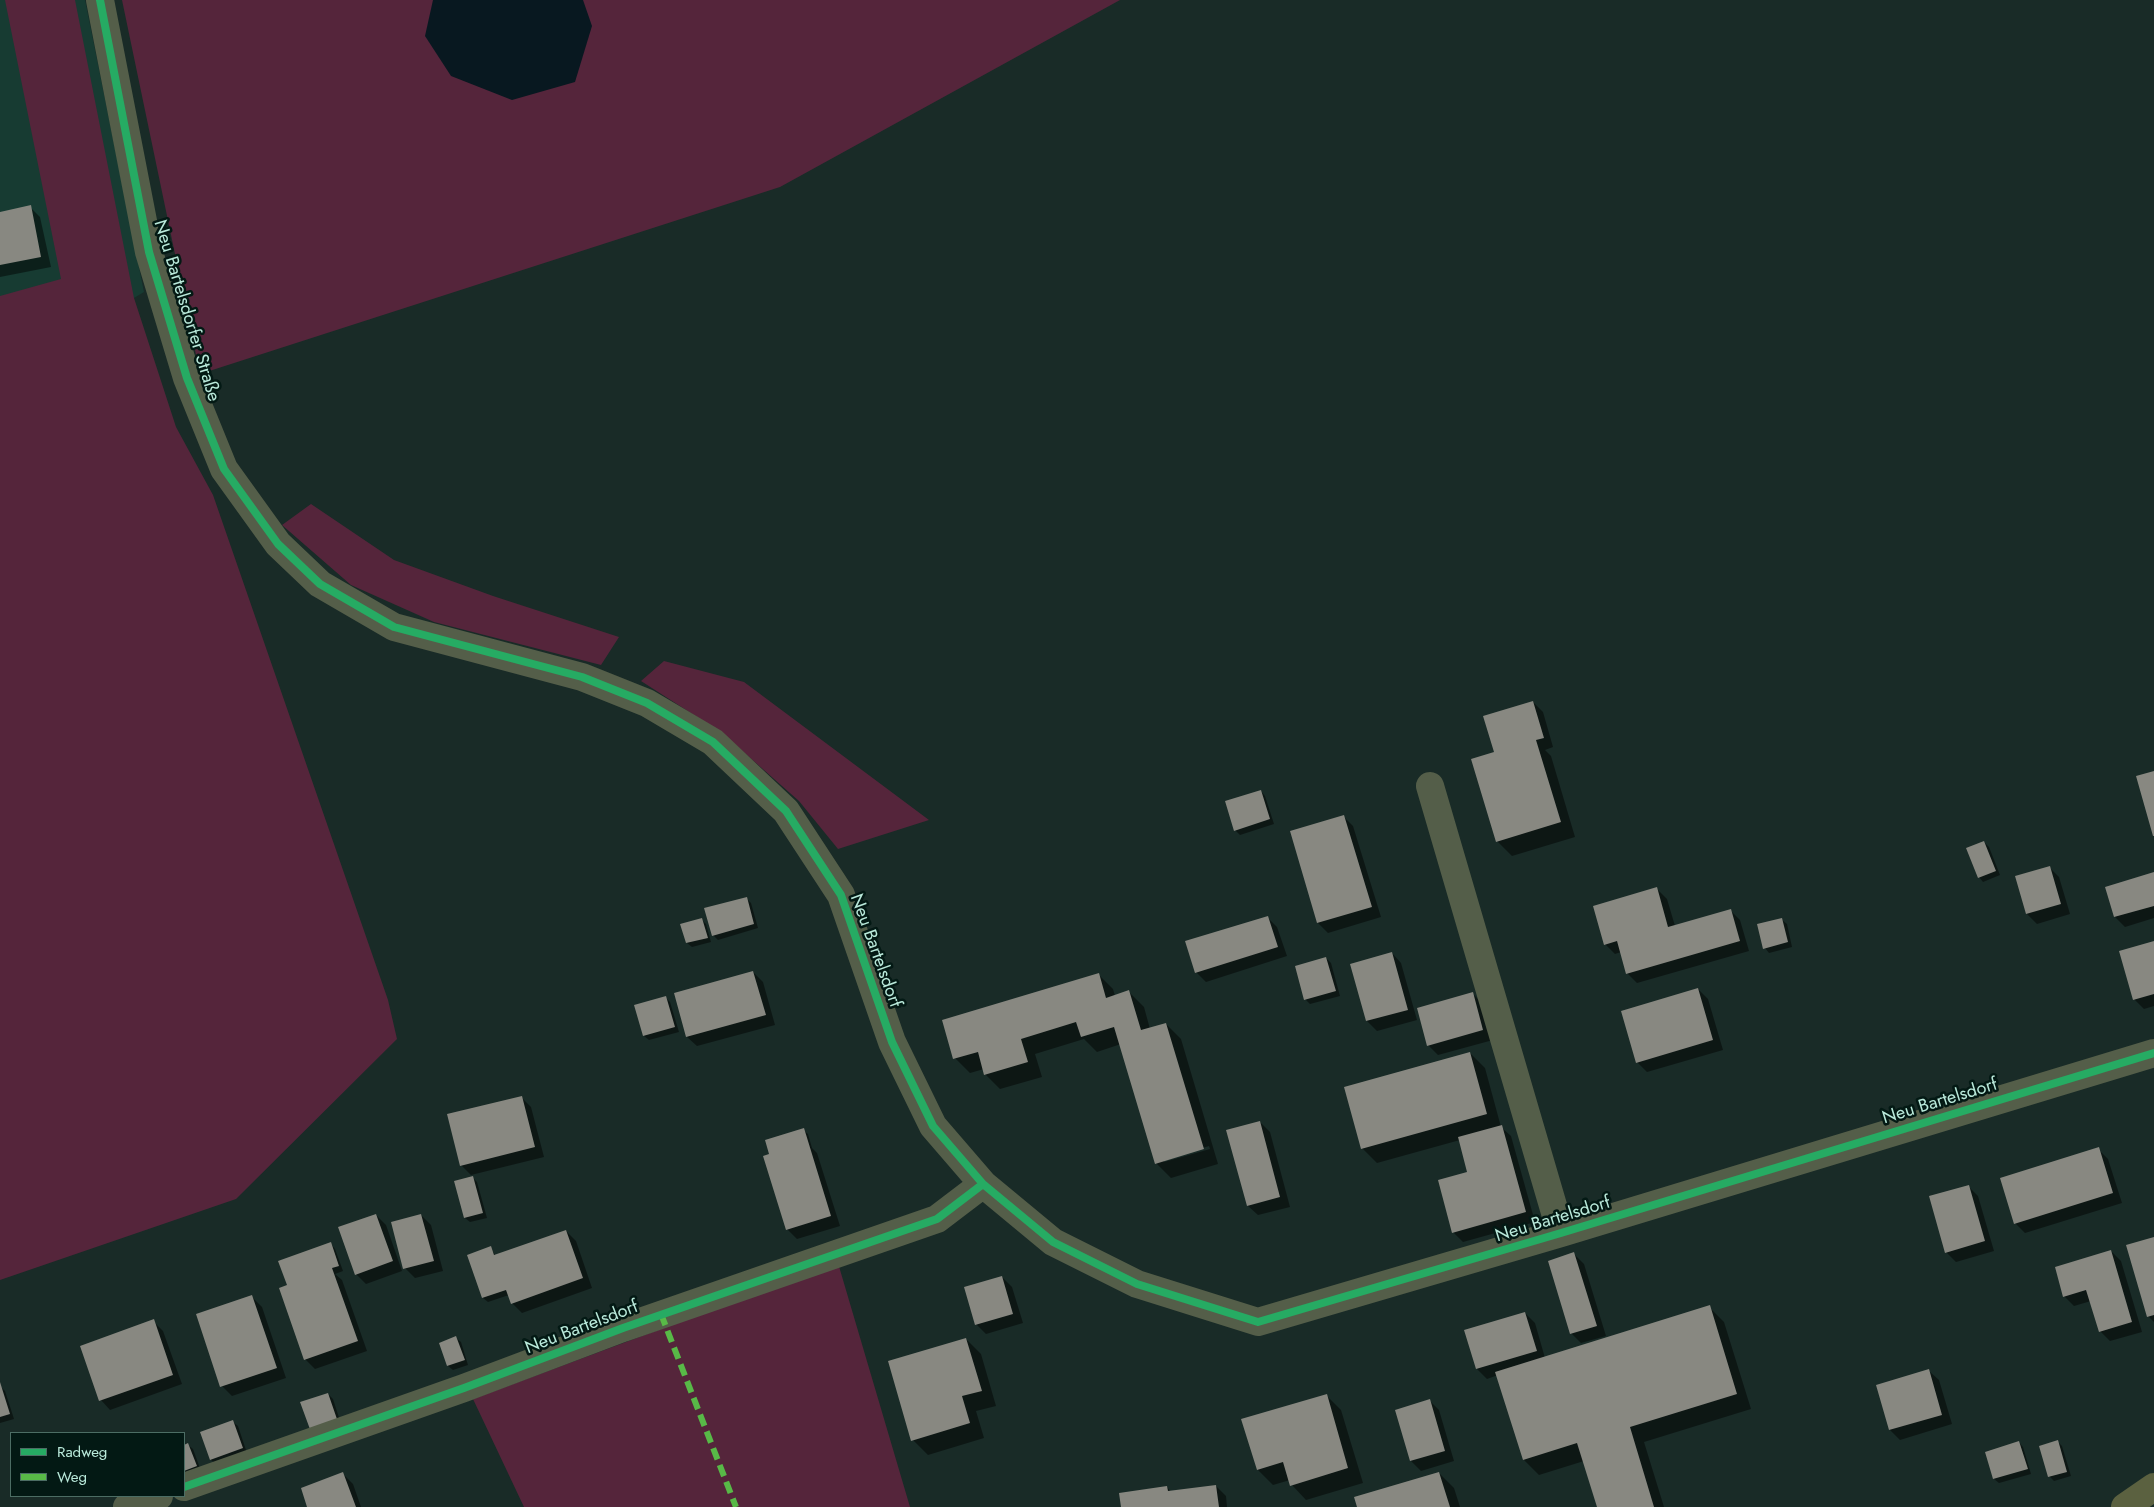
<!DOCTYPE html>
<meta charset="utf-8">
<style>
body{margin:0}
#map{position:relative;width:2154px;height:1507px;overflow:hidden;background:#192b27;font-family:Jost,sans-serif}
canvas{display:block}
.legend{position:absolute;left:10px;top:1432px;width:175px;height:65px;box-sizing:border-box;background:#031914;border:1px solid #4c6d64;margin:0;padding:6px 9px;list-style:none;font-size:15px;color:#baeadb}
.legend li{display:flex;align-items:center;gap:10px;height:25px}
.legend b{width:25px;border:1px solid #4c6d64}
</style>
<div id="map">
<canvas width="2154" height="1507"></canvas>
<ul class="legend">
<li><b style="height:6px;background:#26ab63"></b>Radweg</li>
<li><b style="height:6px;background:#58b947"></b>Weg</li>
</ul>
</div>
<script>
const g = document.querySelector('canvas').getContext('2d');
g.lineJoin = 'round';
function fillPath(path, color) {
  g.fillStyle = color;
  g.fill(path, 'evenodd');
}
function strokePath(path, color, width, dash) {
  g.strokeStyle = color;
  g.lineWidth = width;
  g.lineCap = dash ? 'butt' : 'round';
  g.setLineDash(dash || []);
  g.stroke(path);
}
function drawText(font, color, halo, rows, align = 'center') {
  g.font = font + ' Jost,sans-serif';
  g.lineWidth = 5;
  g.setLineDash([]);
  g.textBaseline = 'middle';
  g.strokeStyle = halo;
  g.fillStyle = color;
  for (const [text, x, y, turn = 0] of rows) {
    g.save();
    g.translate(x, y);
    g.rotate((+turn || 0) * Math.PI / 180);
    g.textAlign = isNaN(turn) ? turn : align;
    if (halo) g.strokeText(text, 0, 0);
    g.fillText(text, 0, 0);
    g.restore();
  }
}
fillPath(new Path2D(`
 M0,0H85L144,292L134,298L0,339Z`), '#173b32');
fillPath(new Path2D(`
 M5,0H75L134,298L176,427L213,495L388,1000L397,1039L236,1199L0,1280V296L61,279Z
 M122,0H1120L780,187L200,374Z
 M311,504L394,560L493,596L619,637L601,665L434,622L351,585L282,525Z
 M664,661L744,682L929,820L838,849L799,801L722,733L641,681Z
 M838,1263L910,1507H524L473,1399Z`), '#55253b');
fillPath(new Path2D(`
 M433,0H583L592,26L575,82L512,100L451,76L425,36Z`), '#081820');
fillPath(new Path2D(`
 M30,207L40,217L51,267L0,277V213Z
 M1533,702L1543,712L1553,747L1545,750L1551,756L1575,837L1512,856L1497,841L1495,753Z
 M1261,791L1265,796L1274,824L1240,835L1235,830Z
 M1343,816L1353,826L1381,917L1328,933L1318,923L1291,832Z
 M1984,842L1989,847L2000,875L1983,882L1979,877Z
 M2049,867L2059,877L2070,914L2037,924L2027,914L2016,876Z
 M2154,874V918L2125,927L2115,917Z
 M1657,889L1667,899L1675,926L1730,910L1740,920L1749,951L1637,983L1627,973L1621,952L1615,954L1605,944Z
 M746,898L751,903L758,928L718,940L713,935Z
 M1267,917L1277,927L1287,956L1206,982L1196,972Z
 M701,919L706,924L711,942L692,947L687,943Z
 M1782,920L1787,924L1792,947L1769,953L1765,948Z
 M2154,942V1006L2144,1009L2134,999Z
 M1392,953L1401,963L1417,1020L1377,1031L1367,1021Z
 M1326,958L1331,963L1340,996L1310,1004L1305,999Z
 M753,972L763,982L775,1025L697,1046L687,1037Z
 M1098,974L1113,989L1115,996L1129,992L1144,1007L1150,1029L1166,1024L1181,1039L1218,1164L1171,1178L1156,1163L1121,1044L1097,1052L1084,1039L1035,1054L1042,1077L1000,1089L985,1074L984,1069L970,1073L955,1058ZM1209,1146L1210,1149L1164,1162V1160Z
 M1698,989L1708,999L1723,1050L1647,1072L1637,1062Z
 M1473,994L1483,1004L1493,1040L1438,1055L1428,1045Z
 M666,998L670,1002L679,1032L649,1040L644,1036Z
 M1470,1053L1485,1068L1501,1127L1511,1136L1535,1222L1463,1242L1453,1232L1468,1173L1460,1140L1377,1163L1362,1148Z
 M521,1097L531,1107L544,1157L471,1175L461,1165Z
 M1260,1122L1270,1132L1290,1207L1258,1215L1248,1206Z
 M803,1130L808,1134L812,1148L817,1153L840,1226L797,1239L787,1229L770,1155Z
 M2098,1149L2108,1159L2122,1203L2025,1233L2015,1223Z
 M472,1177L477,1182L487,1218L470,1222L465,1218L455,1182Z
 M1968,1186L1978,1196L1994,1251L1956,1262L1946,1252Z
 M376,1215L386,1225L402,1271L366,1284L356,1274Z
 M421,1215L431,1225L443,1271L415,1278L405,1268Z
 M566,1231L576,1241L592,1288L522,1313L512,1303L509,1295L488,1302L483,1298L468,1255L490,1248L496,1256Z
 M2154,1238V1322L2148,1316Z
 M331,1244L335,1249L343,1271L335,1274L342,1280L367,1351L315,1369L305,1359L288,1285Z
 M2111,1251L2121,1261L2142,1332L2110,1341L2100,1331L2091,1301L2074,1306L2064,1296Z
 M1574,1254L1584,1264L1606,1336L1581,1343L1571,1333Z
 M1002,1277L1012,1287L1023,1323L986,1334L976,1324Z
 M252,1297L262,1307L286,1378L232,1396L222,1386Z
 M1709,1307L1724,1322L1751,1409L1644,1442L1664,1507H1598L1584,1461L1539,1475L1524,1460L1498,1375L1487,1379L1477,1369L1525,1313L1535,1323L1545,1358Z
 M153,1321L163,1331L182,1384L110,1410L101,1400Z
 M456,1338L461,1342L468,1365L453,1370L448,1366L440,1343Z
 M966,1339L981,1354L996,1406L976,1411L984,1438L928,1455L913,1440Z
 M1929,1371L1939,1380L1952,1424L1900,1440L1890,1430L1877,1386Z
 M0,1386L5,1391L14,1419L0,1423Z
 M328,1394L333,1399L342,1427L316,1436Z
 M1326,1395L1341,1410L1363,1483L1306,1500L1292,1485L1290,1480L1273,1485L1258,1470L1243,1420Z
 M1430,1401L1439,1410L1454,1461L1421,1471L1411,1461L1396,1411Z
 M233,1422L238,1426L247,1453L216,1464L211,1460L202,1433Z
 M2057,1441L2062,1446L2071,1476L2054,1481L2050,1477L2040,1446Z
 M2019,1442L2023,1447L2031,1474L1999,1483L1994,1479L1987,1452Z
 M188,1445L193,1449L201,1471L184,1477V1446Z
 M1439,1473L1454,1488L1460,1507H1359Z
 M343,1474L353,1484L361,1507H309Z
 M1216,1486L1226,1496L1227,1507H1122L1167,1487L1171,1492Z`), '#0007');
fillPath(new Path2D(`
 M31,205L41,257L0,265V212Z
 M1533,701L1544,738L1536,740L1561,822L1496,842L1471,759L1494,752L1483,716Z
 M2154,771V836H2153L2136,776Z
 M1261,790L1270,819L1234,831L1225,801Z
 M1344,815L1372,907L1317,923L1290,831Z
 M1984,841L1996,871L1978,878L1966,848Z
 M2050,866L2061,904L2026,914L2015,876Z
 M2154,872V906L2114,917L2105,887Z
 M1657,887L1668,927L1731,909L1740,941L1626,974L1617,941L1604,945L1593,906Z
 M747,897L754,924L712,936L704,908Z
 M1268,916L1278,947L1195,973L1185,941Z
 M702,918L708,938L686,943L680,924Z
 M1782,918L1788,942L1763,949L1757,924Z
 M2154,941V994L2133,1000L2119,951Z
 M1392,952L1408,1010L1366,1021L1350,964Z
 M1326,957L1336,991L1304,1000L1295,966Z
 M753,971L766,1015L686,1037L674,993Z
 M1099,973L1106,998L1129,990L1141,1030L1166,1023L1204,1149L1155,1164L1114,1027L1081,1037L1076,1022L1021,1039L1028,1062L984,1075L978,1052L953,1059L942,1020Z
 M1698,988L1713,1040L1636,1063L1621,1011Z
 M1473,992L1483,1030L1427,1046L1417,1008Z
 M666,996L675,1027L643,1036L634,1005Z
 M1470,1052L1487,1114L1361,1149L1344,1087Z
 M522,1096L535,1147L460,1166L447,1114Z
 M1260,1121L1280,1197L1247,1206L1226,1130Z
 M1502,1125L1526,1212L1452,1233L1438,1180L1467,1172L1458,1137Z
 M804,1128L831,1216L786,1230L763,1156L769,1154L765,1140Z
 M2099,1147L2113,1193L2014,1224L2000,1178Z
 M473,1176L483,1213L464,1218L454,1181Z
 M1969,1185L1985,1241L1945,1253L1929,1196Z
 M376,1214L393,1261L355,1275L338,1227Z
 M421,1214L434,1261L403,1269L391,1222Z
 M566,1230L583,1278L511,1304L506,1290L482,1298L467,1255L491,1246L494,1255Z
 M2154,1237V1315L2147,1317L2126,1245Z
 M331,1242L339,1266L332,1268L358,1341L304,1360L279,1288L287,1285L278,1261Z
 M2111,1250L2132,1322L2099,1332L2086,1290L2063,1297L2055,1267Z
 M1574,1252L1597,1326L1570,1334L1548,1261Z
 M1002,1276L1013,1314L975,1325L964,1287Z
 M252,1295L277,1368L220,1387L196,1314Z
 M1710,1305L1737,1394L1630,1427L1654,1507H1597L1577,1443L1523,1460L1495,1372Z
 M1525,1312L1537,1351L1476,1369L1464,1330Z
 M154,1319L173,1375L99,1401L80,1346Z
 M456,1336L465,1360L447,1366L439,1343Z
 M966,1338L982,1391L962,1396L970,1423L911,1441L888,1361Z
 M1929,1369L1942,1415L1889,1430L1876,1385Z
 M0,1382L10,1414L0,1417Z
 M328,1393L338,1422L311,1432L300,1402Z
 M1327,1394L1348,1468L1290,1486L1283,1462L1257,1470L1241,1419Z
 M1430,1399L1445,1451L1410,1461L1395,1410Z
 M233,1420L243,1448L210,1460L200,1432Z
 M2058,1440L2067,1472L2048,1477L2039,1446Z
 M2019,1441L2028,1469L1993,1479L1985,1452Z
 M188,1443L197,1466L184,1471V1445Z
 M343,1472L356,1507H307L301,1488Z
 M1439,1472L1450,1507H1357L1354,1497Z
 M1216,1485L1219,1507H1121L1119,1493L1167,1486L1168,1491Z`), '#888881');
strokePath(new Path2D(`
 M100,0L149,252L187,378L224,469L278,544L320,584L394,627L582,677L647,703L713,742L786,811L841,895L892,1042L933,1126L983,1184L1053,1242L1137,1284L1258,1322L1561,1233L2154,1053
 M1430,786L1561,1233
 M184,1487L464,1388L623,1328L937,1219L983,1184
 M127,1507L159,1496`), '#545e49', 28);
strokePath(new Path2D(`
 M2125,1507L2154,1487`), '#5b6140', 28);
strokePath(new Path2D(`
 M661,1314L736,1507`), '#58b947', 6, [12, 6]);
strokePath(new Path2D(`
 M100,0L149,252L187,378L224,469L278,544L320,584L394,627L582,677L647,703L713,742L786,811L841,895L892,1042L933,1126L983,1184L1053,1242L1137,1284L1258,1322L1561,1233L2154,1053
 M184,1487L464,1388L623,1328L937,1219L983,1184`), '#26ab63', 8);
drawText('18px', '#baeadb', '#031914', [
 ["Neu Bartelsdorfer Straße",186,311,73],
 ["Neu Bartelsdorf",875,951,70],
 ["Neu Bartelsdorf",1940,1102,-17],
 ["Neu Bartelsdorf",1553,1220,-17],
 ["Neu Bartelsdorf",582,1328,-21]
]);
</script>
